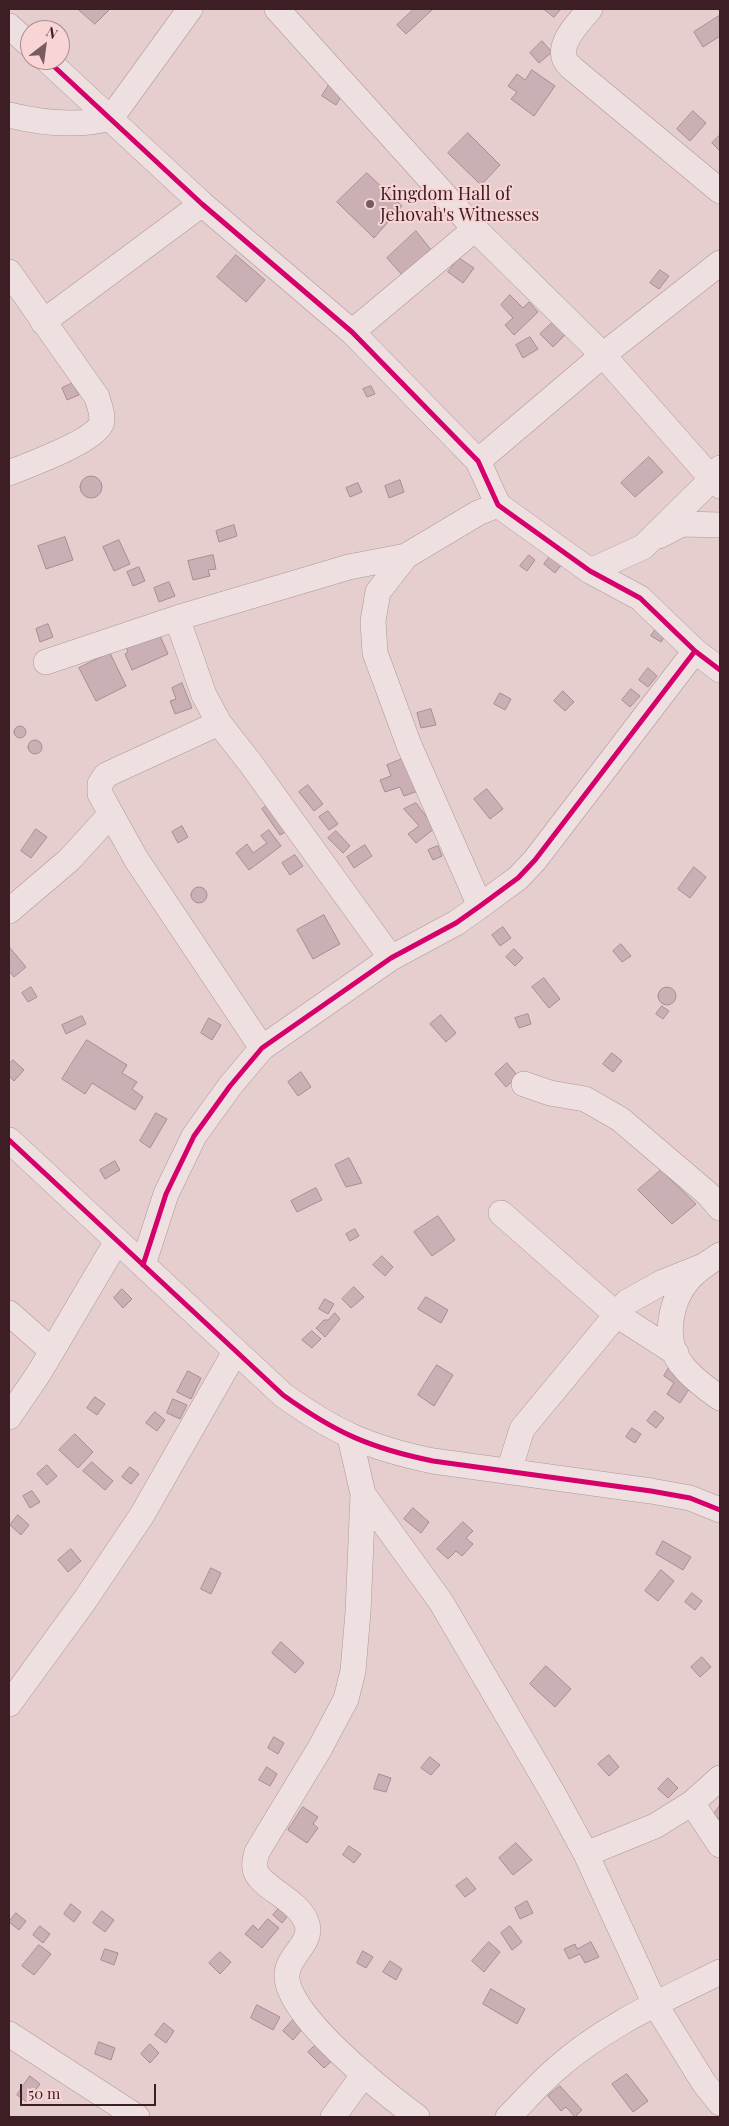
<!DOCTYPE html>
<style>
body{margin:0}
#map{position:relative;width:729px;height:2126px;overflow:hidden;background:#e6cece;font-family:"Playfair Display",serif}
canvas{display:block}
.frame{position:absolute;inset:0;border:10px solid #3d1e24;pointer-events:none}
.north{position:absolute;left:20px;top:20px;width:50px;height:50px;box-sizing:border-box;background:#f8d5d4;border:1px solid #ad8c8e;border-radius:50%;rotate:30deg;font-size:14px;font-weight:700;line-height:20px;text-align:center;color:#3d1e24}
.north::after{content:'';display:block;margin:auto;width:18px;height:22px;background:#785c60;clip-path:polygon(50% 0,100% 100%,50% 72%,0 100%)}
.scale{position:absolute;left:20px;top:2084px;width:136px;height:22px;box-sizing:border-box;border:2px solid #3d1e24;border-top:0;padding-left:6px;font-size:15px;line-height:18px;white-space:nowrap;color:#3d1e24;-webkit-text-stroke:4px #f8d5d4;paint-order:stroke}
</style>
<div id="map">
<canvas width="729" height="2126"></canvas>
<div class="frame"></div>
<div class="north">N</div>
<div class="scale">50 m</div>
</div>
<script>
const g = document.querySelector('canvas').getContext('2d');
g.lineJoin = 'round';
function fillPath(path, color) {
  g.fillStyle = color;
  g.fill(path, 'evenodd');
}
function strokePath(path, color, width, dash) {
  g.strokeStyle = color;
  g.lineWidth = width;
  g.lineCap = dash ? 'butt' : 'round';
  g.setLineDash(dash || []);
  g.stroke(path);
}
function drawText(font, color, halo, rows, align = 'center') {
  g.font = font + ' "Playfair Display",serif';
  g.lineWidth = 4;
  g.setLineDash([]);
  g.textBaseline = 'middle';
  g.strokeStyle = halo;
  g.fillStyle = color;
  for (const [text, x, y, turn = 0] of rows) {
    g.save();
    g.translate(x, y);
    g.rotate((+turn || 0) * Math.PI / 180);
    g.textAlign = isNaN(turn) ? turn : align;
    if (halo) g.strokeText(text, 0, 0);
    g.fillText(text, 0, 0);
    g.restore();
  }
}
const building = new Path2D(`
 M78,9H110L95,24Z
 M414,9H433L406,34L397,25Z
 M544,9H561L554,17Z
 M719,16L720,36L703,47L694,32Z
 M542,41L552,52L539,63L530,53Z
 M532,70L555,86L534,116L511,99L517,92L508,86L517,74L525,80Z
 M329,85L343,94L336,105L322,96Z
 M693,111L706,123L690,141L677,129Z
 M468,133L500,165L481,185L448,153Z
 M720,135V151L712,143Z
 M367,173L402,206L374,238L337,202Z
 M416,231L432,251L403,276L387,258Z
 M236,255L265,280L246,302L217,277Z
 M459,258L474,268L463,283L448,272Z
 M660,270L669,276L659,289L650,283Z
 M510,295L523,308L529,302L538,312L514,335L505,325L513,318L501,305Z
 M553,322L565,335L553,347L540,334Z
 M530,337L538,349L523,358L516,345Z
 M73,383L79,395L67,400L62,388Z
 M371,386L375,394L367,397L363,389Z
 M649,457L663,472L635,497L621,483Z
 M80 487a11 11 0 1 1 22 0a11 11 0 1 1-22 0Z
 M400,480L404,492L389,498L385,486Z
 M358,483L362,492L350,497L346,488Z
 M234,525L237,536L219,542L216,531Z
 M65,537L73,560L46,569L38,546Z
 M119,540L130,564L114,571L103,547Z
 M552,554L563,563L555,573L544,564Z
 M213,555L216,569L208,570L210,576L193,580L188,561Z
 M529,555L535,560L527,571L520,566Z
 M139,567L145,581L133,586L127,572Z
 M169,582L175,596L159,602L154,588Z
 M48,624L53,637L40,642L36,629Z
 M657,627L667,633L661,642L651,636Z
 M158,631L168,654L132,670L125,654L128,652L126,647Z
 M110,653L126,686L96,701L79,668Z
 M648,668L657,676L648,687L639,680Z
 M182,683L192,708L175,714L170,701L176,699L172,688Z
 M631,689L640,696L630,707L622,700Z
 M563,691L574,702L565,711L554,701Z
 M500,693L511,699L505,710L494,704Z
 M431,709L436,725L421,728L417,713Z
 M14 732a6 6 0 1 1 12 0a6 6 0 1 1-12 0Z
 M28 747a7 7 0 1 1 14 0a7 7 0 1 1-14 0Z
 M405,758L418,791L404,796L400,787L385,792L380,780L391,776L387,765Z
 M308,785L323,804L314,811L299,792Z
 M487,789L503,809L490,819L474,799Z
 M273,801L292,828L280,835L262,809Z
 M416,803L435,828L416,843L408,834L419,826L404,809Z
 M328,811L338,824L329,830L319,817Z
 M182,826L188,837L178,843L172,832Z
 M36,829L47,837L31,858L21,851Z
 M269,830L281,846L249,870L236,853L247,844L253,853L267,843L261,836Z
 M336,831L350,846L343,853L328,838Z
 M365,845L372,856L354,868L347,857Z
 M438,846L442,856L433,860L428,850Z
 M295,855L303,866L290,875L282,863Z
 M694,867L706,877L690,898L678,889Z
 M191 895a8 8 0 1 1 16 0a8 8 0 1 1-16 0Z
 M324,915L340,944L313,959L297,930Z
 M503,927L511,938L500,946L492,935Z
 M621,944L631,956L622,962L613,951Z
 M10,948L26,967L14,977L9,971V949Z
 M514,949L523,958L515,966L506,957Z
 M544,978L560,999L549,1008L532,987Z
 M31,987L37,997L28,1002L22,993Z
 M658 996a9 9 0 1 1 18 0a9 9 0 1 1-18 0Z
 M662,1006L669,1011L663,1019L656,1014Z
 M528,1014L531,1024L519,1028L515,1018Z
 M441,1015L456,1033L446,1042L430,1024Z
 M82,1016L86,1024L66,1034L62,1025Z
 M209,1018L221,1025L212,1040L201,1033Z
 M87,1040L127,1065L122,1073L137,1082L132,1089L143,1097L135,1110L92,1083L85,1094L62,1079Z
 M612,1053L622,1061L613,1072L603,1064Z
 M13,1060L24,1070L14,1081L9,1076V1064Z
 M507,1063L518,1076L506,1087L495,1074Z
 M301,1072L311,1087L298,1096L288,1082Z
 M156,1113L167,1119L150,1148L140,1141Z
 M349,1158L362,1183L346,1187L335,1165Z
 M115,1161L120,1170L105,1179L100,1170Z
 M661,1170L696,1204L672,1224L638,1190Z
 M316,1188L322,1200L297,1212L291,1201Z
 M438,1216L455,1240L432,1256L414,1232Z
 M355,1229L359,1236L350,1241L346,1234Z
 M382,1256L393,1267L385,1276L373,1265Z
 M354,1287L364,1297L351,1308L342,1299Z
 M122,1289L132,1299L123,1308L114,1298Z
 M426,1297L448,1310L441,1323L418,1309Z
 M325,1299L334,1304L328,1314L319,1309Z
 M335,1313L340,1319L325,1337L316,1328L324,1320H328Z
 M312,1331L321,1339L312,1348L302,1340Z
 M437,1365L453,1375L434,1406L418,1395Z
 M670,1366L694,1382L680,1403L667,1394L674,1383L664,1376Z
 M188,1371L201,1378L191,1399L177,1392Z
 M95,1397L105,1404L97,1415L87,1408Z
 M173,1399L187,1405L180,1419L167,1413Z
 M655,1411L664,1418L656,1428L647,1421Z
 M155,1412L165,1420L157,1431L146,1423Z
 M632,1428L641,1434L635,1443L626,1437Z
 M75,1434L93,1452L78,1468L59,1450Z
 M92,1462L113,1481L105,1490L83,1471Z
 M47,1465L57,1476L47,1485L37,1474Z
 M130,1467L139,1474L131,1484L122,1477Z
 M32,1491L40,1502L30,1508L23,1496Z
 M413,1508L429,1522L421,1533L404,1519Z
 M18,1515L29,1525L21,1535L10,1525Z
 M463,1522L473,1531L466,1538L473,1544L462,1556L456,1551L448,1559L437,1549Z
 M663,1541L691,1557L683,1570L656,1554Z
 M71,1549L81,1561L68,1572L58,1560Z
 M211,1568L221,1573L211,1594L201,1589Z
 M661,1570L674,1581L658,1601L645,1591Z
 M692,1593L702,1601L695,1610L685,1602Z
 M281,1642L304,1663L295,1673L272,1653Z
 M702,1657L711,1667L700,1677L691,1667Z
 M546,1666L571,1689L555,1707L530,1684Z
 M274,1737L284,1743L278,1754L268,1748Z
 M609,1755L619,1767L609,1776L598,1764Z
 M430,1757L440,1765L431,1775L421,1768Z
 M267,1767L277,1774L270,1786L259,1780Z
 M379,1774L391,1778L386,1792L374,1789Z
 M668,1778L678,1788L668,1798L658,1789Z
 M720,1805V1820L714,1814Z
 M303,1807L318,1817L313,1824L318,1828L307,1843L288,1830Z
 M516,1843L532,1860L513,1875L499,1858Z
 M349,1846L361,1854L354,1863L343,1855Z
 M467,1878L476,1889L465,1897L456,1886Z
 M527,1901L533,1913L520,1919L515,1908Z
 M71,1904L81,1912L74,1922L64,1914Z
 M281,1906L290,1913L282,1923L273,1915Z
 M102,1911L114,1920L105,1932L93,1923Z
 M16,1913L26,1921L19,1930L9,1922Z
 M268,1919L279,1928L262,1948L245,1934L253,1925L258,1930Z
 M40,1926L50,1934L43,1943L33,1935Z
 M510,1926L522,1942L512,1950L501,1933Z
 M489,1942L500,1952L484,1972L472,1961Z
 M591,1942L599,1957L585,1963L580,1954L569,1959L564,1949L575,1944L577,1949Z
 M39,1945L51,1954L34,1975L22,1966Z
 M105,1949L118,1953L114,1965L101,1960Z
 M363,1951L373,1957L366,1968L357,1963Z
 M220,1952L231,1962L220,1974L209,1963Z
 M390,1961L402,1969L396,1980L383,1972Z
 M491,1989L525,2009L517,2024L483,2004Z
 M257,2005L280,2017L273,2030L251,2018Z
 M293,2020L303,2028L293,2040L283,2031Z
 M164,2023L174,2031L166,2043L155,2035Z
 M99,2042L115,2048L111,2060L95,2054Z
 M150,2044L159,2053L150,2063L141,2054Z
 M317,2044L333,2060L324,2068L308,2052Z
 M627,2074L648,2101L633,2112L612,2084Z
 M30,2076L40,2084L27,2102L17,2095Z
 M560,2086L582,2110L575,2117L566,2107L561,2111L548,2096Z`);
fillPath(building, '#caafb4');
strokePath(building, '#a78d92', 1);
const minor = new Path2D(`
 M277,9L475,229L603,355L712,479L720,486
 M590,9C580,21 557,43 565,60C567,63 570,67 573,69L720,191
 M9,26L30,45
 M47,60L202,204L352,332L478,461L498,505L590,571L640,598L695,651L720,670
 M9,115C42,123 78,127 111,118L190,9
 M9,272L97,397C99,405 104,416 101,424C93,442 28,465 9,473
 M43,322L202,204
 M352,332L475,229
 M478,461L603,355L720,263
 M659,536L682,524L720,525
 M406,556L378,592L373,621L375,653L409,745L480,906
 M590,571L643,547L712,479L720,468
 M177,618L204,695L219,723L251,764L391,958
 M46,662L177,618L349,567L406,556L478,513L498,505
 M219,723L106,775L100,784V794L136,859L262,1048
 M9,911L69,860L111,814
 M524,1084L550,1093L585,1099L620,1119L708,1194L720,1208
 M9,1140L283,1395C336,1433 370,1448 433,1461L651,1491L690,1498L720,1510
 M501,1213L617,1315L676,1353
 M720,1255C709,1262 698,1269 689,1279C670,1301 662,1341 682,1365C692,1378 707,1389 720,1398
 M143,1265L166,1194L194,1136L230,1086L262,1048L391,958L456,923L480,906L518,878L535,860L695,651
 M9,1313L52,1351
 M9,1417L39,1373L117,1241
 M350,1437L363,1494L358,1612L353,1671L346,1699L320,1748L257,1852C255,1859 253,1867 257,1874C266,1890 300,1901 307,1924C313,1943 287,1956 287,1975C285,2015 385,2093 417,2117
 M509,1471L522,1429L627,1302L663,1282L703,1266
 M363,1494L441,1602L554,1795L586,1854L655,2004L704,2083L720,2103
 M9,1704L85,1600L142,1515L235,1352
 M692,1803L720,1778
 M586,1854L655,1826L692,1803L720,1845
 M9,2034L137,2117
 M333,2117L364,2074
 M508,2117C524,2101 539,2084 556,2069C604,2026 664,2000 720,1972`);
strokePath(minor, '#ac9799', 26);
strokePath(minor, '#eee0e0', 25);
strokePath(new Path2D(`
 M47,60L202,204L352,332L478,461L498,505L590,571L640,598L695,651L720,670
 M9,1140L283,1395C336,1433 370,1448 433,1461L651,1491L690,1498L720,1510
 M143,1265L166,1194L194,1136L230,1086L262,1048L391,958L456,923L480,906L518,878L535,860L695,651`), '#d6006c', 5);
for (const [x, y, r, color] of [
 [370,204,5,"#785c60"]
]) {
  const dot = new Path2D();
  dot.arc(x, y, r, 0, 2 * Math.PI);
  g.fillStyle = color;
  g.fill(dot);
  strokePath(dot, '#f8d5d4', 2);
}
drawText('18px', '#3d1e24', '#f8d5d4', [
 ["Kingdom Hall of",380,194],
 ["Jehovah's Witnesses",380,215]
], 'left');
</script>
